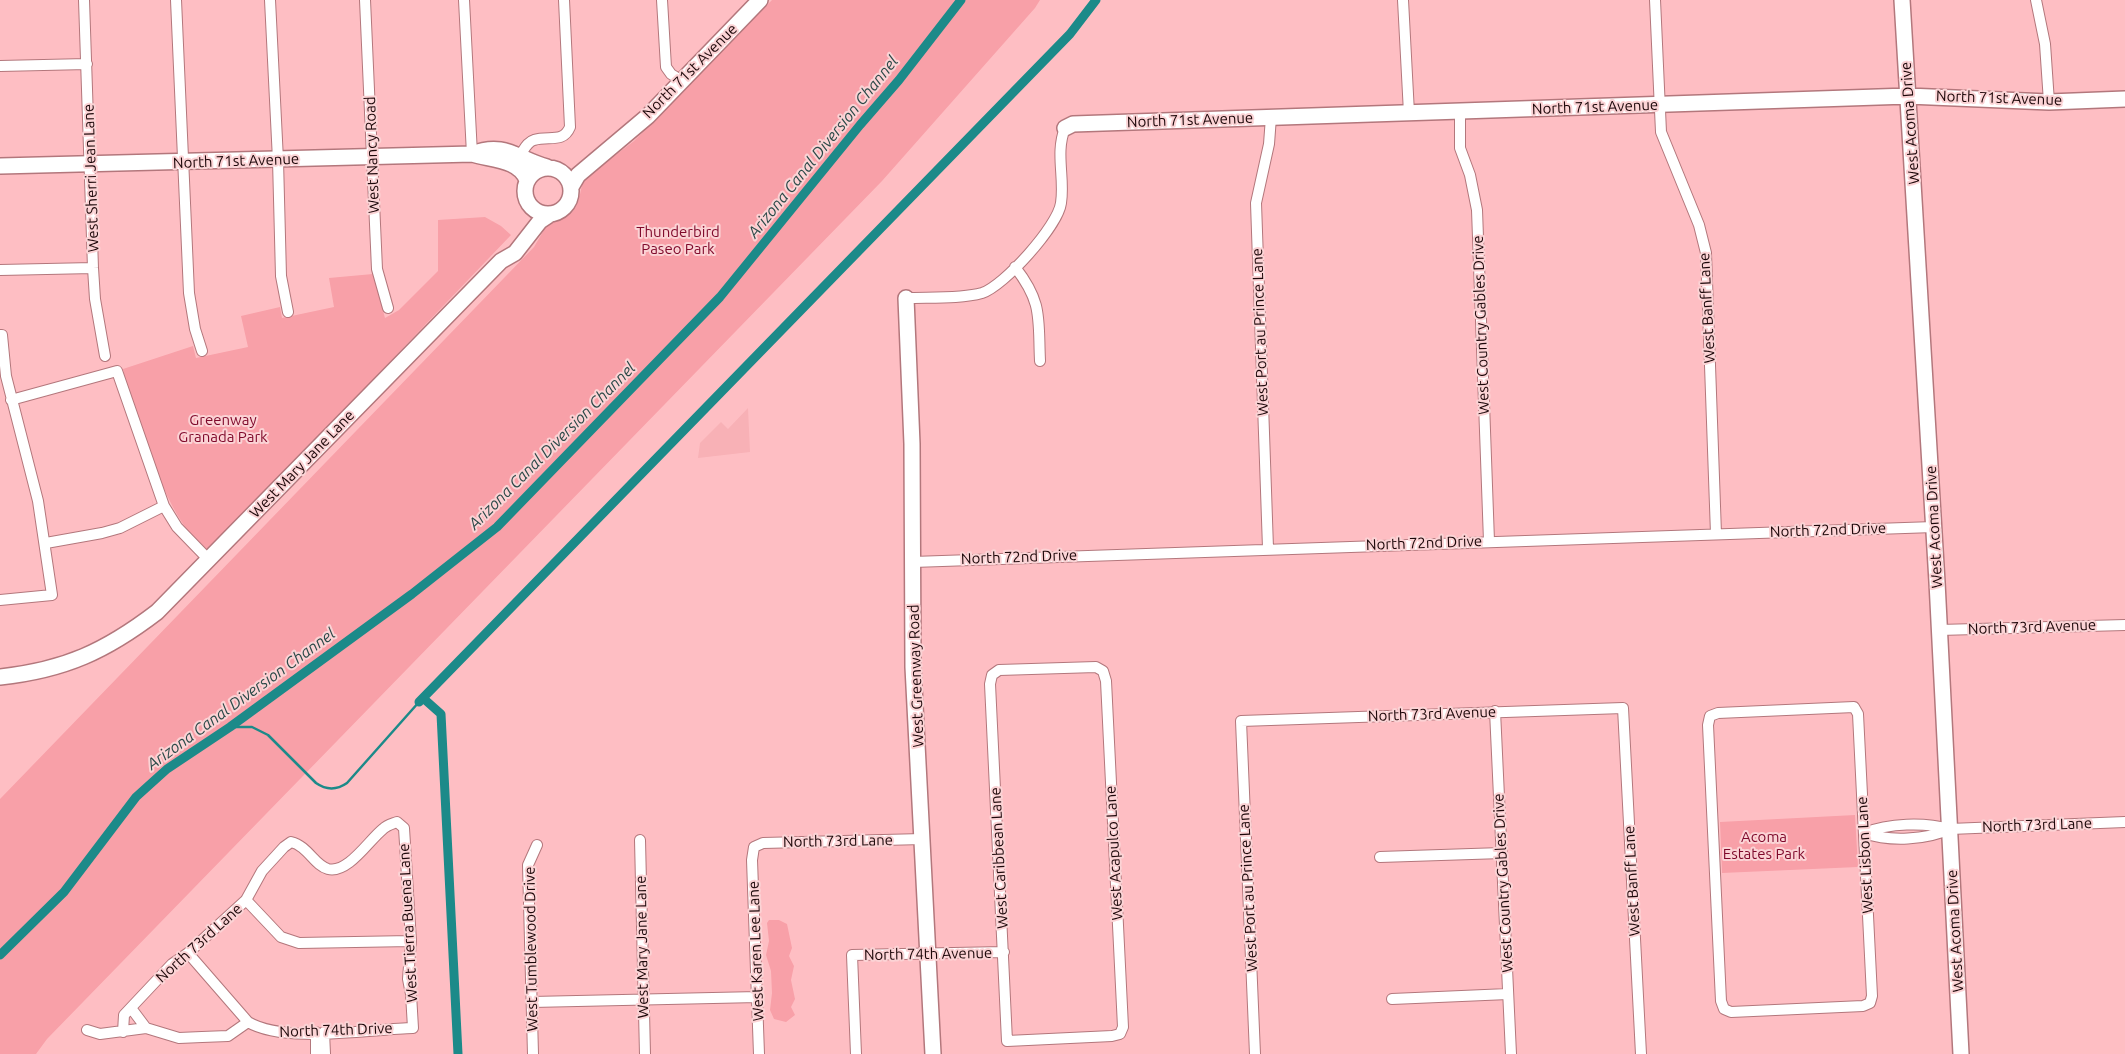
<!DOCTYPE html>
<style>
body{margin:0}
canvas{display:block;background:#febec3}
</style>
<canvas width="2125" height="1054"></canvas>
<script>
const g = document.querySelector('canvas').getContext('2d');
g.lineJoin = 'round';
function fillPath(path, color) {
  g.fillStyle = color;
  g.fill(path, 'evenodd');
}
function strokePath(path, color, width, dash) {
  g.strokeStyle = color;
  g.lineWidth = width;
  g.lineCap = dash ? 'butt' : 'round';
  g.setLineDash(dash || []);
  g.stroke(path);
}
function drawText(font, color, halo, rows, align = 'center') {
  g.font = font + ' Ubuntu,sans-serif';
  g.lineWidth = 4;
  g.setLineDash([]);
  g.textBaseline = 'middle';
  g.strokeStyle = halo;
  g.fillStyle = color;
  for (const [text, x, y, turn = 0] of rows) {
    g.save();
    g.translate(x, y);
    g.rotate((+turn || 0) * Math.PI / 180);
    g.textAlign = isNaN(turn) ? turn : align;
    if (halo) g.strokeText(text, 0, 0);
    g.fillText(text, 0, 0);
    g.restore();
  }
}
fillPath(new Path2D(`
 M748,408L750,452L698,458L700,443L721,422L728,429Z`), '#f8b1b6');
fillPath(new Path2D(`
 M772,0H1040L1035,8L882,181L47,1039L36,1054H0V799L534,247L548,223C578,214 577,209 583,180L634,141Z
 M485,217L501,226L511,235L212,548L205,549C165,516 145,436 127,388L123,369L193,346L196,358L248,347L241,316L280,307L282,318L334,307L329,278L373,274L385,318L399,310L438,271V220Z
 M1855,815L1858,867L1722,873L1720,822Z
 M769,920H779L787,924L792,948L789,956L794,966L791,980L795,999L791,1007L795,1015L786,1022L774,1019L770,1010L772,993L771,971L766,955L769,941L767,923Z`), '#f8a0a8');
strokePath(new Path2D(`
 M230,727H252L268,735L316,783C326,790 337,790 347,783L419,702`), '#1c8a89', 2.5);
strokePath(new Path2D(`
 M423,698L441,714L458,1054
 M419,702L1070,34L1096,0
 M0,955L64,892L136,797L167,769L230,727L412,594L497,527L720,297L860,125L899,80L961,0`), '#1c8a89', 9);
const street = new Path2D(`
 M84,0L93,268L95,299L105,356
 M176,0L189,293L195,329L202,351
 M270,0L278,160L281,276L288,312
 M365,0L377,269L388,308
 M464,0L472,154
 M662,0L666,67L671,74L682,81
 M1403,0L1409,113
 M1655,0L1661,132L1699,225L1706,253L1716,534
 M2036,0L2045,44L2049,102
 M0,66L87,64
 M1460,111V148L1470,175L1477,210L1489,541
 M520,155C524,150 527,142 534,140C548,135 563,144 570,127L564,0
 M1015,267C1043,303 1038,318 1040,361
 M0,270L93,268
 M906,298C928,297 961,299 982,293C1004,286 1058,226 1061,203C1065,178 1055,153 1065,128
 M0,335H2L6,376L38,501L52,595L0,600
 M11,400L117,371L164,506L177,527L209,560
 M46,543L102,533L120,528L164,506
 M1268,548L1256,203L1269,144L1271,117
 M913,562L1934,527
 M1939,630L2125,625
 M1096,667L1103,671L1106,681L1123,1027L1120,1034L1112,1036L1007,1041L990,684L992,675L999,670Z
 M1854,707L1858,714L1872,996L1870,1003L1863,1006L1731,1012L1724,1009L1721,1001L1708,725L1710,716L1718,713Z
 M1495,711L1511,1054
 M1864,833C1889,823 1924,822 1950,829L2125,822
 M1864,833C1890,842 1926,840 1950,829
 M640,840L645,1054
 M1380,857L1502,853
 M246,900L281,937L299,943L411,941
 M1392,999L1508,994
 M532,1002L758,997
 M131,1008L146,1028
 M87,1030L100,1034L146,1028L179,1038L202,1037L228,1036L248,1022
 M123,1032L124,1015L172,964L188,953L246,900L262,871L284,847L291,842C308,846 314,865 328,869C348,874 369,840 383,829C387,825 392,824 397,822L404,828L411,941L408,979L411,994L413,1028C370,1029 285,1044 248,1022L188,953
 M316,1032V1054
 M324,1032L325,1054
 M533,1054L528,865L537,845
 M759,1054L752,860L754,847L763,843L923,839
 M856,1054L852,955L1004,952
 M1255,1054L1241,721L1623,708L1641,1054`);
const secondary = new Path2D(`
 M1902,0L1937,582L1961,1054
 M1065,128L1073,124L1908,96L2049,102L2125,99
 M472,154C505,141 517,159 547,167
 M0,166L472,154C491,160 519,159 527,180
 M525 191a23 23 0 1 1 46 0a23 23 0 1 1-46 0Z
 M571,187L578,175L648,116L760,0
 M906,298L912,444L913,667L933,1054
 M0,677C65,670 106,651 157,612L501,261L515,253L540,221L549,215`);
strokePath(street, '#b3777c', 12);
strokePath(secondary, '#b3777c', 18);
strokePath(street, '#fff', 10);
strokePath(secondary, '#fff', 15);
drawText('15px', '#1c0709', '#fbd3d5', [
 ["North 71st Avenue",690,71,-45],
 ["North 71st Avenue",1999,98,2],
 ["North 71st Avenue",1595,107,-2],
 ["North 71st Avenue",1190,120,-2],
 ["West Acoma Drive",1910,123,-94],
 ["West Nancy Road",372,155,-92],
 ["North 71st Avenue",236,161,-2],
 ["West Sherri Jean Lane",91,178,-92],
 ["West Banff Lane",1707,308,-93],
 ["West Country Gables Drive",1481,325,-92],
 ["West Port au Prince Lane",1260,332,-92],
 ["West Mary Jane Lane",302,464,-46],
 ["West Acoma Drive",1934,527,-93],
 ["North 72nd Drive",1828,530,-2],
 ["North 72nd Drive",1424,543,-2],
 ["North 72nd Drive",1019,557,-2],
 ["North 73rd Avenue",2032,627,-2],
 ["West Greenway Road",916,676,-92],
 ["North 73rd Avenue",1432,714,-2],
 ["North 73rd Lane",2037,825,-2],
 ["North 73rd Lane",838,841,-1],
 ["West Acapulco Lane",1114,853,-93],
 ["West Lisbon Lane",1865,855,-93],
 ["West Caribbean Lane",999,858,-93],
 ["West Banff Lane",1632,881,-93],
 ["West Country Gables Drive",1503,883,-93],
 ["West Port au Prince Lane",1248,888,-93],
 ["West Tierra Buena Lane",408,923,-93],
 ["West Acoma Drive",1955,931,-93],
 ["North 73rd Lane",199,943,-42],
 ["West Mary Jane Lane",642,947,-91],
 ["West Tumblewood Drive",531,949,-91],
 ["West Karen Lee Lane",756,951,-92],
 ["North 74th Avenue",928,954,-1],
 ["North 74th Drive",336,1030,-2]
]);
drawText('15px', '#7f092b', '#fbd3d5', [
 ["Thunderbird",678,232],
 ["Paseo Park",678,249],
 ["Greenway",223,420],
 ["Granada Park",223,437],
 ["Acoma",1764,837],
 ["Estates Park",1764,854]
]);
drawText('italic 16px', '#2a4948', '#fbd3d5', [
 ["Arizona Canal Diversion Channel",823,147,-51],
 ["Arizona Canal Diversion Channel",552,446,-45],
 ["Arizona Canal Diversion Channel",241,699,-36]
]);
</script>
